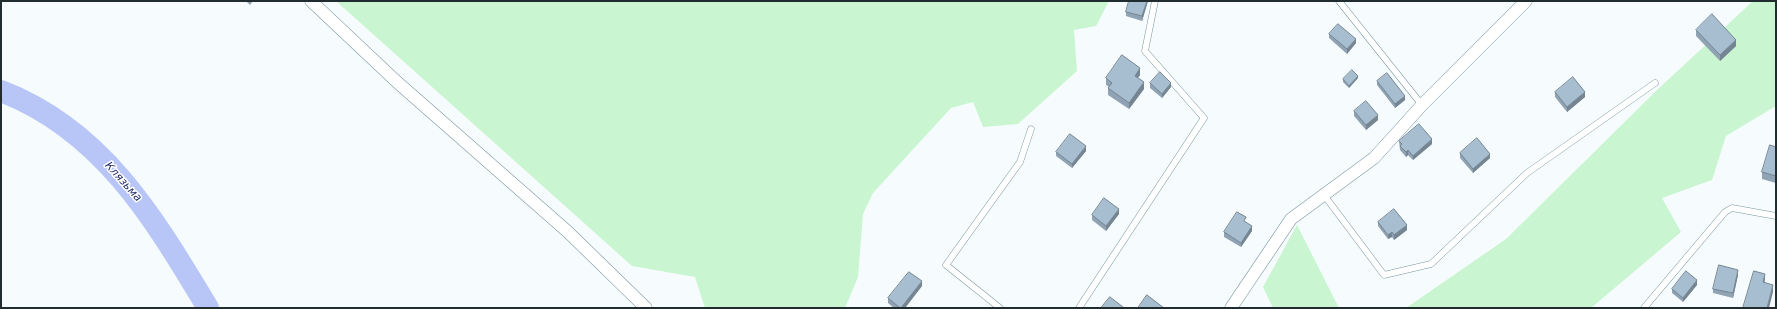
<!DOCTYPE html>
<meta charset="utf-8">
<style>
body{margin:0}
#map{position:relative;width:1777px;height:309px;overflow:hidden;background:#f6fcfe;font-family:"DejaVu Sans",sans-serif}
canvas{display:block}
.frame{position:absolute;inset:0;border:2px solid #202c2f;pointer-events:none}
</style>
<div id="map">
<canvas width="1777" height="309"></canvas>
<div class="frame"></div>
</div>
<script>
const g = document.querySelector('canvas').getContext('2d');
g.lineJoin = 'round';
function fillPath(path, color) {
  g.fillStyle = color;
  g.fill(path, 'evenodd');
}
function strokePath(path, color, width, dash) {
  g.strokeStyle = color;
  g.lineWidth = width;
  g.lineCap = dash ? 'butt' : 'round';
  g.setLineDash(dash || []);
  g.stroke(path);
}
function drawText(font, color, halo, rows, align = 'center') {
  g.font = font + ' "DejaVu Sans",sans-serif';
  g.lineWidth = 3;
  g.setLineDash([]);
  g.textBaseline = 'middle';
  g.strokeStyle = halo;
  g.fillStyle = color;
  for (const [text, x, y, turn = 0] of rows) {
    g.save();
    g.translate(x, y);
    g.rotate((+turn || 0) * Math.PI / 180);
    g.textAlign = isNaN(turn) ? turn : align;
    if (halo) g.strokeText(text, 0, 0);
    g.fillText(text, 0, 0);
    g.restore();
  }
}
fillPath(new Path2D(`
 M336,1H1109L1096,26L1074,30L1077,71L1018,124L983,127L973,102L951,108L873,193L863,214L858,277L845,308H705L695,277L632,266Z
 M1753,1H1776V106L1726,136L1712,180L1662,198L1681,232L1591,308H1406L1506,239L1657,90Z
 M1297,225L1339,308H1273L1263,287Z`), '#c9f5d1');
strokePath(new Path2D(`
 M1,91C103,130 155,220 208,308`), '#b8c6f7', 22);
const lane = new Path2D(`
 M1339,1L1422,105
 M1324,195L1384,275L1431,264L1527,173L1655,83
 M1000,308L946,265L1020,162L1031,129
 M1079,308L1204,118L1145,51L1155,1
 M1644,308L1725,212L1732,208L1776,216`);
const street = new Path2D(`
 M311,1L397,82L568,232L646,308
 M1231,308L1291,219L1374,158L1422,105L1526,1`);
strokePath(lane, '#78979e', 7);
strokePath(street, '#78979e', 13);
strokePath(lane, '#fff', 6);
strokePath(street, '#fff', 12);
fillPath(new Path2D(`
 M246,1H253L250,5Z
 M1148,1L1142,21L1126,16V12Z
 M1696,30L1736,46L1720,61L1696,36Z
 M1329,34L1356,43L1347,54L1329,38Z
 M1140,75L1138,78L1144,89L1129,109L1108,95V88L1109,87L1106,85V78Z
 M1358,78L1349,88L1343,82V79Z
 M1377,81L1405,100L1395,108L1377,85Z
 M1150,83L1171,87L1162,98L1150,88Z
 M1555,92L1585,97L1567,112L1555,97Z
 M1354,111L1378,120L1366,130L1354,116Z
 M1399,141L1432,144L1413,160L1408,155L1406,157L1400,150Z
 M1776,147V183L1762,179V172Z
 M1086,151L1072,168L1056,156V152Z
 M1460,153L1490,158L1473,173L1460,158Z
 M1119,214L1106,231L1092,220V215Z
 M1246,222L1252,231L1241,247L1224,237V232Z
 M1378,222L1407,230L1394,240L1392,237L1388,239L1378,226Z
 M1738,275L1733,298L1713,293V289Z
 M1697,285L1683,302L1672,293V289Z
 M922,286L905,308H894L888,303V298Z`), '#90a3b4');
fillPath(new Path2D(`
 M1147,1H1148L1142,21V16Z
 M1356,39V43L1347,54V49Z
 M1736,40V46L1720,61V55Z
 M1140,68V75L1135,82V76Z
 M1358,76V78L1349,88V86Z
 M1144,82V89L1129,109V103Z
 M1171,83V87L1162,98V94Z
 M1585,92V97L1567,112V107Z
 M1405,96V100L1395,108V104Z
 M1378,115V120L1366,130V125Z
 M1432,139V144L1413,160V156Z
 M1086,146V151L1072,168V164Z
 M1408,150V155L1406,157V152Z
 M1490,154V158L1473,173V169Z
 M1119,209V214L1106,231V226Z
 M1407,225V230L1394,240V235Z
 M1252,226V231L1241,247V243Z
 M1392,232V237L1388,239V235Z
 M1738,270V275L1733,298V293Z
 M1765,274V280L1763,289V282Z
 M1697,280V285L1683,302V298Z
 M922,281V286L905,308H901Z
 M1773,285V292L1769,308H1767Z`), '#758592');
const building = new Path2D(`
 M1129,1H1147L1142,16L1126,12Z
 M1712,14L1736,40L1720,55L1696,30Z
 M1338,24L1356,39L1347,49L1329,34Z
 M1122,55L1140,68L1135,76L1144,82L1129,103L1108,88L1112,83L1106,78Z
 M1352,70L1358,76L1349,86L1343,79Z
 M1160,72L1171,83L1162,94L1150,83Z
 M1387,73L1405,96L1395,104L1377,81Z
 M1573,77L1585,92L1567,107L1555,92Z
 M1366,101L1378,115L1366,125L1354,111Z
 M1419,124L1432,139L1413,156L1408,150L1406,152L1400,146L1402,144L1399,141Z
 M1070,134L1086,146L1072,164L1056,152Z
 M1477,138L1490,154L1473,169L1460,153Z
 M1770,145L1776,147V176L1762,172Z
 M1104,198L1119,209L1106,226L1092,215Z
 M1394,209L1407,225L1394,235L1392,232L1388,235L1378,222Z
 M1237,212L1246,217L1244,221L1252,226L1241,243L1224,232Z
 M1719,265L1738,270L1733,293L1713,289Z
 M1686,271L1697,280L1683,298L1672,289Z
 M1754,271L1765,274L1763,282L1773,285L1767,308H1743Z
 M909,272L922,281L901,308H900L888,298Z
 M1147,295L1164,308H1138Z
 M1110,297L1123,307L1122,308H1101Z`);
fillPath(building, '#a7bed1');
strokePath(building, '#758592', 1);
drawText('italic 11px', '#242d67', '#fff', [
 ["Клязьма",123,182,48]
]);
</script>
